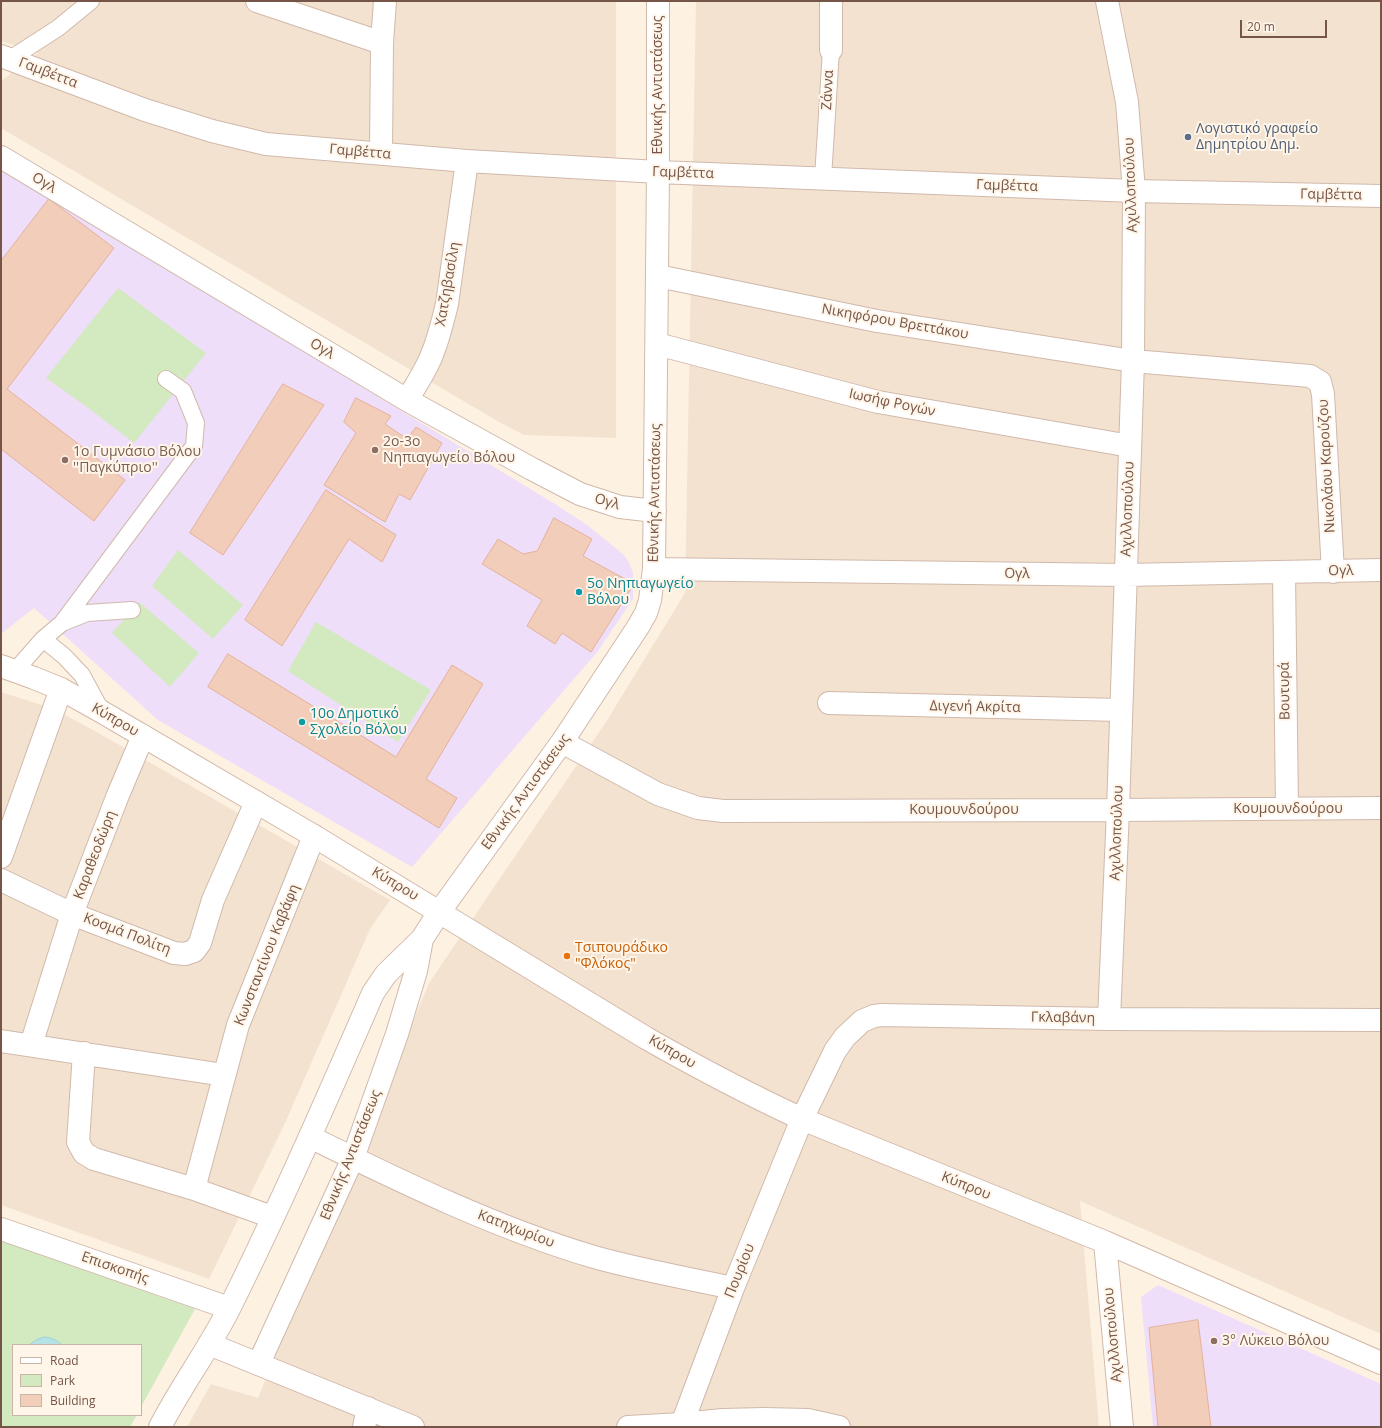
<!DOCTYPE html>
<meta charset="utf-8">
<style>
body{margin:0}
#map{position:relative;width:1382px;height:1428px;overflow:hidden;background:#fdf1e2;font-family:"Open Sans",sans-serif}
canvas{display:block}
.frame{position:absolute;inset:0;border:2px solid #745548;pointer-events:none}
.legend{position:absolute;left:12px;top:1344px;width:130px;height:72px;box-sizing:border-box;background:#fff5e8;border:1px solid #c7b5a8;margin:0;padding:5px 7px;list-style:none;font-size:12px;color:#745548}
.legend li{display:flex;align-items:center;gap:8px;height:20px}
.legend b{width:20px;border:1px solid #c7b5a8}
.scale{position:absolute;left:1240px;top:20px;width:87px;height:18px;box-sizing:border-box;border:2px solid #745548;border-top:0;padding-left:5px;font-size:12px;line-height:14px;white-space:nowrap;color:#745548;-webkit-text-stroke:3px #fff5e8;paint-order:stroke}
</style>
<div id="map">
<canvas width="1382" height="1428"></canvas>
<div class="frame"></div>
<ul class="legend">
<li><b style="height:5px;background:#fff"></b>Road</li>
<li><b style="height:11px;background:#d3eac0"></b>Park</li>
<li><b style="height:11px;background:#f2cdb9"></b>Building</li>
</ul>
<div class="scale">20 m</div>
</div>
<script>
const g = document.querySelector('canvas').getContext('2d');
g.lineJoin = 'round';
function fillPath(path, color) {
  g.fillStyle = color;
  g.fill(path, 'evenodd');
}
function strokePath(path, color, width, dash) {
  g.strokeStyle = color;
  g.lineWidth = width;
  g.lineCap = dash ? 'butt' : 'round';
  g.setLineDash(dash || []);
  g.stroke(path);
}
function drawText(font, color, halo, rows, align = 'center') {
  g.font = font + ' "Open Sans",sans-serif';
  g.lineWidth = 4;
  g.setLineDash([]);
  g.textBaseline = 'middle';
  g.strokeStyle = halo;
  g.fillStyle = color;
  for (const [text, x, y, turn = 0] of rows) {
    g.save();
    g.translate(x, y);
    g.rotate((+turn || 0) * Math.PI / 180);
    g.textAlign = isNaN(turn) ? turn : align;
    if (halo) g.strokeText(text, 0, 0);
    g.fillText(text, 0, 0);
    g.restore();
  }
}
fillPath(new Path2D(`
 M1,1H616V438L524,435L499,422L1,128V81L38,53L1,41Z
 M696,1H1381V1334L1080,1201L1099,1427H187L211,1384L258,1398L429,983L606,722L685,593Z
 M1,692L54,709L95,731L390,900L370,929L285,1123L209,1279L1,1205Z`), '#f4e2d0');
fillPath(new Path2D(`
 M1,168L555,504L587,525L613,546L624,555L629,563L633,573V599L598,651L412,867L158,720L34,608L1,634Z
 M1158,1285L1381,1384V1427H1153L1141,1297Z`), '#eedef9');
fillPath(new Path2D(`
 M118,288L206,353L134,443L87,407L46,378Z
 M178,550L243,605L213,639L152,586Z
 M139,602L199,653L170,687L112,633Z
 M316,622L431,690L398,742L288,671Z
 M1,1241L195,1309L141,1407V1345H13V1415H137L130,1427H1Z`), '#d3eac0');
const water = new Path2D(`
 M45,1337C52,1338 57,1340 62,1345H29L38,1339Z`);
fillPath(water, '#b6e2e6');
strokePath(water, '#9cd2d8', 1);
const building = new Path2D(`
 M49,199L114,248L7,389L125,480L94,521L1,449V261Z
 M283,384L324,405L223,555L190,533Z
 M356,398L391,416L385,424L407,439L416,427L442,443L410,500L399,494L385,522L324,485L356,433L344,422Z
 M326,490L396,535L382,562L349,539L282,646L245,620Z
 M554,518L592,539L583,556L634,584L591,652L562,633L555,644L527,626L542,600L482,564L498,539L523,554L537,551Z
 M228,654L396,757L452,665L483,684L426,779L457,798L439,828L208,687Z
 M1198,1320L1211,1427H1158L1149,1328Z`);
fillPath(building, '#f2cdb9');
strokePath(building, '#e5b299', 1);
const lane = new Path2D(`
 M10,59L58,28L91,1
 M823,178L831,50
 M62,623L194,446L196,423L183,391L166,379
 M43,639L64,656L82,675L102,712
 M15,671L43,639L62,623L87,613L132,610`);
const street = new Path2D(`
 M257,1L382,43
 M1107,1L1127,102L1134,191L1133,361L1118,810L1109,1019
 M831,50V1
 M1,56L145,110L212,131L266,144L467,161L658,172L1134,191L1381,196
 M381,153L382,43L385,1
 M1,157L407,400L532,469L580,494L620,507L655,511
 M658,276L877,321L1133,361L1310,376L1320,382L1323,394L1333,572
 M657,344L878,402L1130,446
 M407,400C416,385 427,369 433,352C439,337 443,320 447,304L467,161
 M654,569L1125,575L1381,570
 M1284,573L1287,808
 M829,703L1121,710
 M562,742L658,794L698,808L723,811L1118,810L1381,808
 M1,857L61,689
 M1,880L72,914L174,953L185,954L194,951L200,943L213,900L256,802
 M1,1041L224,1075
 M31,1045L72,914L118,795L143,736
 M84,1053L78,1142L84,1153L94,1159L194,1189L272,1217
 M310,1137C402,1182 496,1228 594,1257C640,1270 687,1278 733,1288
 M194,1189L238,1025L314,836
 M1,1229L229,1308
 M209,1344L413,1427
 M259,1363L353,1158L397,1034L416,971L422,939
 M682,1424L733,1288L802,1119L835,1051L845,1037L862,1021L874,1016L882,1015L1109,1019L1381,1020
 M160,1427C181,1386 209,1349 230,1307C281,1204 327,1099 373,993L386,974L422,939L440,911L562,742L638,627L646,613L650,600L654,569L658,172V1
 M364,1427L368,1408
 M628,1427L682,1424L723,1420L764,1419L808,1420L839,1427`);
const secondary = new Path2D(`
 M1,666L34,678L61,689L102,712L314,836L646,1038C697,1067 748,1094 802,1119L1105,1242L1381,1363
 M1105,1242L1122,1427`);
strokePath(lane, '#d0b9ab', 18);
strokePath(street, '#d0b9ab', 24);
strokePath(secondary, '#d3b9a8', 24);
strokePath(lane, '#fff', 16);
strokePath(street, '#fff', 22);
strokePath(secondary, '#fff', 22);
for (const [x, y, r, color] of [
 [1188,137,4,"#5c6f8a"],
 [375,450,4,"#8d6e63"],
 [65,460,4,"#8d6e63"],
 [579,592,4,"#0f9aa8"],
 [302,722,4,"#0f9aa8"],
 [567,956,4,"#e8710a"],
 [1214,1341,4,"#8d6e63"]
]) {
  const dot = new Path2D();
  dot.arc(x, y, r, 0, 2 * Math.PI);
  g.fillStyle = color;
  g.fill(dot);
  strokePath(dot, '#fff5e8', 1.5);
}
drawText('14px', '#745548', '#fff5e8', [
 ["Γαμβέττα",48,73,21],
 ["Εθνικής Αντιστάσεως",658,85,-90],
 ["Ζάννα",828,90,-87],
 ["Γαμβέττα",360,152,5],
 ["Γαμβέττα",683,173,2],
 ["Ογλ",44,183,31],
 ["Αχιλλοπούλου",1131,185,-92],
 ["Γαμβέττα",1007,186,2],
 ["Γαμβέττα",1331,195,1],
 ["Χατζηβασίλη",448,284,-80],
 ["Νικηφόρου Βρεττάκου",895,322,10],
 ["Ογλ",322,349,31],
 ["Ιωσήφ Ρογών",892,403,12],
 ["Νικολάου Καρούζου",1327,466,-93],
 ["Εθνικής Αντιστάσεως",655,493,-89],
 ["Ογλ",607,502,16],
 ["Αχιλλοπούλου",1128,509,-88],
 ["Ογλ",1341,571,-1],
 ["Ογλ",1017,574,1],
 ["Βουτυρά",1285,691,-91],
 ["Διγενή Ακρίτα",975,707,1],
 ["Κύπρου",115,720,30],
 ["Εθνικής Αντιστάσεως",526,792,-54],
 ["Κουμουνδούρου",1288,809],
 ["Κουμουνδούρου",964,810],
 ["Αχιλλοπούλου",1117,833,-88],
 ["Καραθεοδώρη",95,855,-69],
 ["Κύπρου",395,884,31],
 ["Κοσμά Πολίτη",127,934,21],
 ["Κωνσταντίνου Καβάφη",267,955,-68],
 ["Γκλαβάνη",1063,1018,1],
 ["Κύπρου",672,1052,30],
 ["Εθνικής Αντιστάσεως",351,1155,-68],
 ["Κύπρου",966,1186,22],
 ["Κατηχωρίου",516,1229,21],
 ["Επισκοπής",115,1268,19],
 ["Πουρίου",740,1271,-68],
 ["Αχιλλοπούλου",1113,1335,-95]
]);
drawText('14px', '#4e5e75', '#fff5e8', [
 ["Λογιστικό γραφείο",1196,129],
 ["Δημητρίου Δημ.",1196,145]
], 'left');
drawText('14px', '#785e54', '#fff5e8', [
 ["2ο-3ο",383,442],
 ["Νηπιαγωγείο Βόλου",383,458],
 ["1ο Γυμνάσιο Βόλου",73,452],
 ["''Παγκύπριο''",73,468],
 ["3° Λύκειο Βόλου",1222,1341]
], 'left');
drawText('14px', '#0d838f', '#fff5e8', [
 ["5ο Νηπιαγωγείο",587,584],
 ["Βόλου",587,600],
 ["10ο Δημοτικό",310,714],
 ["Σχολείο Βόλου",310,730]
], 'left');
drawText('14px', '#c56008', '#fff5e8', [
 ["Τσιπουράδικο",575,948],
 ["\"Φλόκος\"",575,964]
], 'left');
</script>
